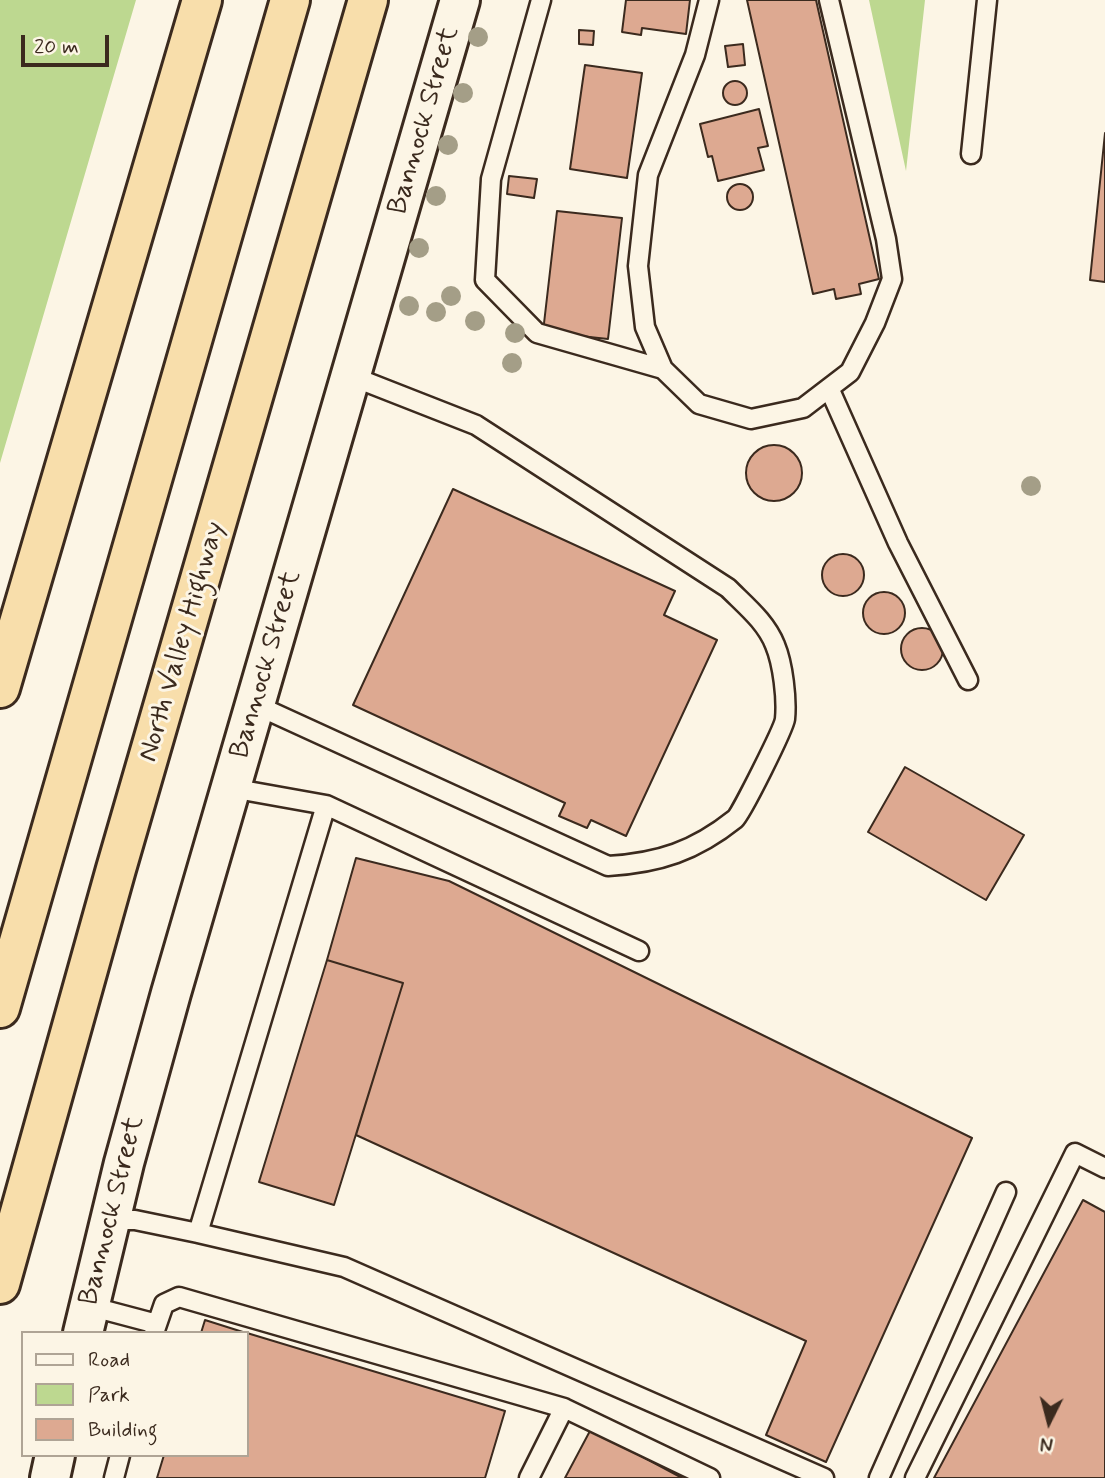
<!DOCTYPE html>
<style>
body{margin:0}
#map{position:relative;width:1105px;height:1478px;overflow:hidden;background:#fcf5e5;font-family:Mynerve,sans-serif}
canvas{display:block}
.legend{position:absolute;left:21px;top:1331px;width:228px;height:126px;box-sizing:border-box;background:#fcf5e5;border:2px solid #afa495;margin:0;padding:9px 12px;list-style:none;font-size:21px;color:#3b2a1e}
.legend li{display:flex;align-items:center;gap:14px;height:35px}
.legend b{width:35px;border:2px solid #afa495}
.north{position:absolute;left:1014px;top:1387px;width:70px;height:70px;-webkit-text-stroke:5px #fcf5e5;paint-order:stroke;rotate:186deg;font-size:19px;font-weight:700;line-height:28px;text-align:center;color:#3b2a1e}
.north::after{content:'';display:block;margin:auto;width:24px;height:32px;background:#3b2a1e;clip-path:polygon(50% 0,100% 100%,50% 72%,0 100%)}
.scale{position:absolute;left:21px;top:35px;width:88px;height:32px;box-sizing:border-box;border:4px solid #3b2a1e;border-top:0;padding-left:9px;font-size:21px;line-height:24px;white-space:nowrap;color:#3b2a1e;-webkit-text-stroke:5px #fcf5e5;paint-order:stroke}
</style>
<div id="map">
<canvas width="1105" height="1478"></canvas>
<ul class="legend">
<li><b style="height:9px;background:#fcf5e5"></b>Road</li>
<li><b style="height:19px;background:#bdd890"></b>Park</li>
<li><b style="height:19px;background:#dda991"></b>Building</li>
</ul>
<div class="north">N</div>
<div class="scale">20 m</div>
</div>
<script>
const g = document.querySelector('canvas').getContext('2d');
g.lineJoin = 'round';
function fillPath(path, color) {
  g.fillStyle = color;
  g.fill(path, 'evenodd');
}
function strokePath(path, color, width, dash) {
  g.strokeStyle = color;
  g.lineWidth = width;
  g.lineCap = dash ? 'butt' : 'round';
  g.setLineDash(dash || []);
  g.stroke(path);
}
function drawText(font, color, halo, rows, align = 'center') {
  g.font = font + ' Mynerve,sans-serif';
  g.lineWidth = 6;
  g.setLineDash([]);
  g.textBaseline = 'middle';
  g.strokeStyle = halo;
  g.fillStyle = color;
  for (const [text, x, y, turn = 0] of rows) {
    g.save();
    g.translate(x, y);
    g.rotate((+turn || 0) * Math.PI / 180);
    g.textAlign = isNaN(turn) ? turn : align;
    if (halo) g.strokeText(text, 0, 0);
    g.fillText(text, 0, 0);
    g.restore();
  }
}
fillPath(new Path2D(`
 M0,0H136L0,463Z
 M869,0H925L906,171Z`), '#bdd890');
const building = new Path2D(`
 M626,0H690L686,34L642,28L641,35L622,32Z
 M747,0H816L879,279L859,284L861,294L836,299L834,289L813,294Z
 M579,30L594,31L593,45L579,44Z
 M743,44L745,65L728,67L725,46Z
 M585,65L642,73L627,178L570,169Z
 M723 93a12 12 0 1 1 24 0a12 12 0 1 1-24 0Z
 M759,109L768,146L758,148L764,170L718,181L712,156L708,157L700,124Z
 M1105,133V282L1090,280Z
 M509,176L537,179L534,198L507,194Z
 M727 197a13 13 0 1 1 26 0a13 13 0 1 1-26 0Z
 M557,211L622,218L608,339L543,332Z
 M746 473a28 28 0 1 1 56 0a28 28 0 1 1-56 0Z
 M453,489L675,591L664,615L717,640L626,836L591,820L587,828L559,816L565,803L353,705Z
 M822 575a21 21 0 1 1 42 0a21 21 0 1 1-42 0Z
 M863 613a21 21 0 1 1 42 0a21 21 0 1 1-42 0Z
 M901 649a21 21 0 1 1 42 0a21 21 0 1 1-42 0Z
 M905,767L1024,835L986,900L868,832Z
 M356,858L449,881L972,1138L826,1462L766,1435L806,1341L356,1135L403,983L327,960Z
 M327,960L403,983L334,1205L259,1182Z
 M1083,1200L1105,1212V1478H934Z
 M205,1320L246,1333H201Z
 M247,1333L505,1411L485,1478H157L164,1455H247Z
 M591,1429L682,1478H565Z`);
fillPath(building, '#dda991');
strokePath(building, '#3b2a1e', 2);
const service = new Path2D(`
 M541,0L491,179L485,280L537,333L663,369
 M709,0L695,55L648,175L638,266L645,327L663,369L699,404L751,419L803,408L850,372L875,323L892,279L886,239L829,0
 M971,154L987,0
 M829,388L898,543L968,680
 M256,705L608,866C659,863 695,851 735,819C741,814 784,728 785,719C787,699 783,664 775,645C766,622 746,606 728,588L476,425L351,376
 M231,788L326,805L639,951
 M110,1220H135L198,1233L344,1267L824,1478
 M198,1233L326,805
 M89,1306L157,1324
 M154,1333L164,1304L179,1297L564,1408L529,1478
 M564,1408L710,1478
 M114,1478L120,1455
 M879,1478L1006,1192
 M915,1478L1075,1153L1105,1168`);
const tertiary = new Path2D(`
 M83,1333L124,1163L171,993L460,0
 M50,1478L55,1455`);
const motorway = new Path2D(`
 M0,688L202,0
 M0,1008L290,0
 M0,1284L116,869L368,0`);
strokePath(service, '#3b2a1e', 23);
strokePath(tertiary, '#3b2a1e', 44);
strokePath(motorway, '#3b2a1e', 44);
strokePath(service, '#fcf5e5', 18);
strokePath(tertiary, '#fcf5e5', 38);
strokePath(motorway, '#f8deab', 38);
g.fillStyle = '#a49e87';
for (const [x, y] of [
 [478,37],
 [463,93],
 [448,145],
 [436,196],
 [419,248],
 [451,296],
 [409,306],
 [436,312],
 [475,321],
 [515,333],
 [512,363],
 [1031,486]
]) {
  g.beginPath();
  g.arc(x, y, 10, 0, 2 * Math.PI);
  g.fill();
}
drawText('28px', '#3b2a1e', '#fcf5e5', [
 ["Bannock Street",425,121,-74],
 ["North Valley Highway",183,642,-74],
 ["Bannock Street",267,665,-74],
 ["Bannock Street",113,1211,-76]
]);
</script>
